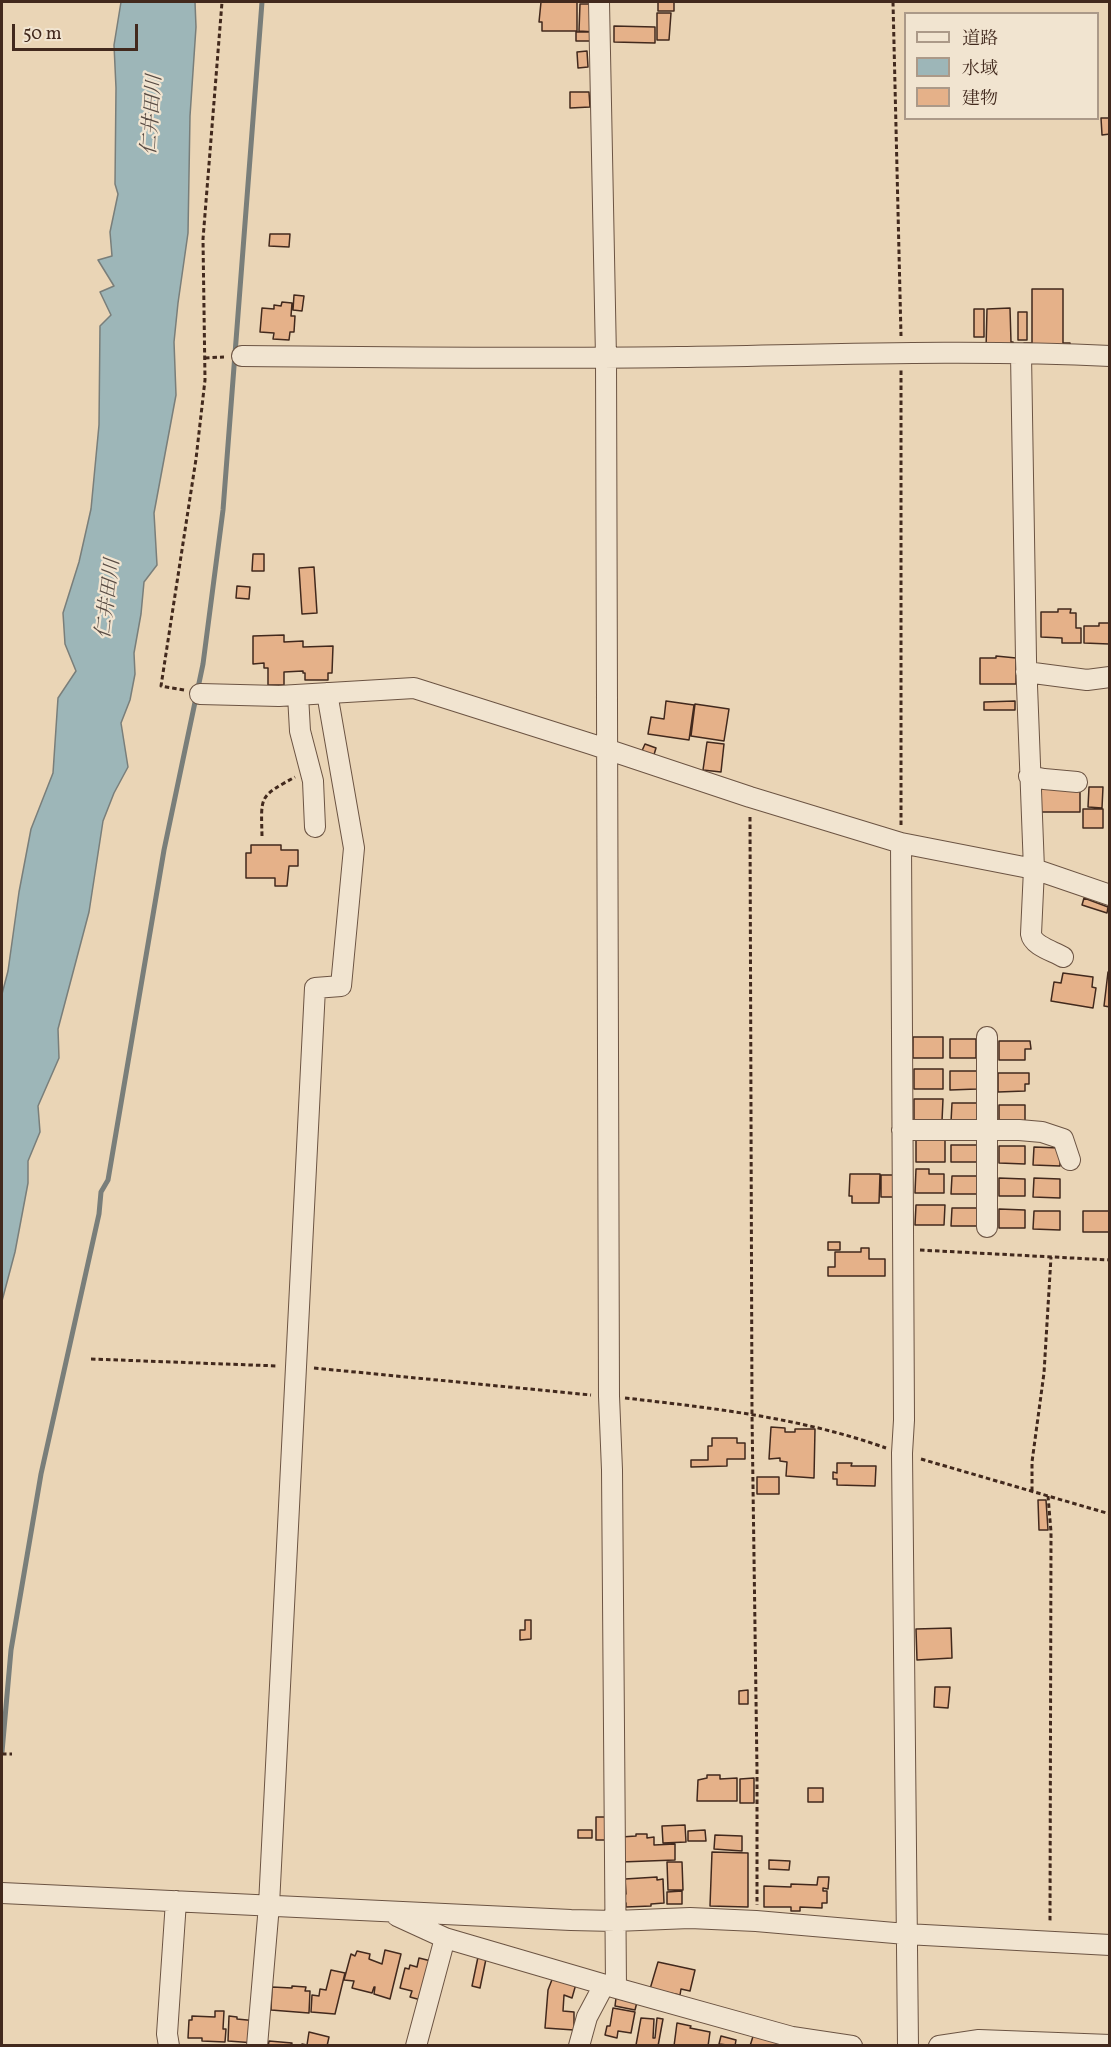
<!DOCTYPE html>
<meta charset="utf-8">
<style>
body{margin:0}
#map{position:relative;width:1111px;height:2047px;overflow:hidden;background:#ead5b6;font-family:Vollkorn,"Noto Serif JP",serif}
canvas{display:block}
.frame{position:absolute;inset:0;border:3px solid #42291d;pointer-events:none}
.legend{position:absolute;left:904px;top:12px;width:195px;height:108px;box-sizing:border-box;background:#f1e4d0;border:2px solid #ab9988;margin:0;padding:8px 10px;list-style:none;font-size:18px;color:#42291d}
.legend li{display:flex;align-items:center;gap:12px;height:30px}
.legend b{width:30px;border:2px solid #ab9988}
.scale{position:absolute;left:12px;top:24px;width:126px;height:27px;box-sizing:border-box;border:3px solid #42291d;border-top:0;padding-left:8px;font-size:18px;line-height:21px;white-space:nowrap;color:#42291d;-webkit-text-stroke:4px #f1e4d0;paint-order:stroke}
</style>
<div id="map">
<canvas width="1111" height="2047"></canvas>
<div class="frame"></div>
<ul class="legend">
<li><b style="height:8px;background:#f1e4d0"></b>道路</li>
<li><b style="height:16px;background:#9db6b8"></b>水域</li>
<li><b style="height:16px;background:#e5b189"></b>建物</li>
</ul>
<div class="scale">50 m</div>
</div>
<script>
const g = document.querySelector('canvas').getContext('2d');
g.lineJoin = 'round';
function fillPath(path, color) {
  g.fillStyle = color;
  g.fill(path, 'evenodd');
}
function strokePath(path, color, width, dash) {
  g.strokeStyle = color;
  g.lineWidth = width;
  g.lineCap = dash ? 'butt' : 'round';
  g.setLineDash(dash || []);
  g.stroke(path);
}
function drawText(font, color, halo, rows, align = 'center') {
  g.font = font + ' Vollkorn,"Noto Serif JP",serif';
  g.lineWidth = 4.5;
  g.setLineDash([]);
  g.textBaseline = 'middle';
  g.strokeStyle = halo;
  g.fillStyle = color;
  for (const [text, x, y, turn = 0] of rows) {
    g.save();
    g.translate(x, y);
    g.rotate((+turn || 0) * Math.PI / 180);
    g.textAlign = isNaN(turn) ? turn : align;
    if (halo) g.strokeText(text, 0, 0);
    g.fillText(text, 0, 0);
    g.restore();
  }
}
const water = new Path2D(`
 M121,2H195L196,27L190,116L188,233L178,303L174,342L176,395L154,513L157,565L144,582L141,614L134,653L135,674L130,700L121,723L128,767L114,793L103,821L89,912L58,1029L59,1058L38,1106L40,1132L28,1161V1183L15,1252L2,1301V994L8,971L19,892L31,829L53,773L58,698L76,671L65,644L63,613L79,562L91,509L99,425L100,326L111,315L100,292L114,286L98,260L112,256L110,232L118,194L115,184L116,88L114,45Z`);
fillPath(water, '#9db6b8');
strokePath(water, '#797e7a', 1.5);
strokePath(new Path2D(`
 M2,1752L11,1650L41,1474L99,1214L101,1192L108,1180L164,850L203,664L223,510L262,2`), '#797e7a', 5);
const building = new Path2D(`
 M541,2H577V31H542V22H539Z
 M658,2H674V11H658Z
 M580,4H596L595,32L579,31Z
 M657,13H671L669,40H657Z
 M614,26L655,27V43L614,42Z
 M576,32H591V41H576Z
 M587,51L588,67L578,68L577,52Z
 M570,92H589L590,107L570,108Z
 M1101,118H1110V134L1102,135Z
 M270,234H290L289,247L269,246Z
 M1032,289H1063V343H1070V351H1024V343H1032Z
 M294,295L304,296L302,311L293,310Z
 M282,302L292,303L291,316H295L294,332H290L289,340L273,339L274,333L260,332L262,308L274,309V305L281,306Z
 M1010,308L1011,342H1013V350H986L987,309Z
 M974,309H984V337H974Z
 M1018,312H1027V340H1018Z
 M253,554H264V571H252Z
 M314,567L317,613L302,614L299,568Z
 M237,586L250,587L249,599L236,598Z
 M1058,609H1071L1070,613H1076V628H1081V643H1062V638L1041,637V612H1058Z
 M1099,623H1110L1109,644L1084,643V626H1099Z
 M284,635V642L303,641V647L333,646L332,673H328V680H305V673H303V671L284,672V685H268V668H264V663L253,664V636Z
 M996,656L1016,658V684H980V658H996Z
 M666,701L694,705L689,740L648,734L651,717L664,719Z
 M1015,701V710H984V702Z
 M695,704L729,709L724,741L691,736Z
 M707,742L724,744L721,772L703,770Z
 M645,744L656,748L653,758L641,753Z
 M1041,786L1080,788V812H1038V789H1041Z
 M1089,787H1103L1102,808L1088,807Z
 M1083,809H1103V828H1083Z
 M251,845H281V850H298V866H289L287,886H275V878H246V853H251Z
 M1084,898L1108,907L1107,913L1082,905Z
 M1108,972L1110,973V1007L1104,1006Z
 M1063,973L1093,977L1092,987L1096,988L1093,1008L1051,1001L1054,982L1061,983Z
 M913,1037H943V1058H913Z
 M950,1039H976V1058H950Z
 M999,1041H1030L1031,1049H1025V1060H999Z
 M914,1069H943V1089H914Z
 M950,1071H977V1089L950,1090Z
 M998,1073H1029V1084H1025V1091L998,1092Z
 M914,1099H943L942,1121H914Z
 M952,1103H977V1123L951,1122Z
 M999,1105H1025V1123L999,1122Z
 M916,1140H945V1162H916Z
 M951,1145H978V1162H951Z
 M999,1146H1025V1164L999,1163Z
 M1034,1147L1060,1148V1166L1033,1165Z
 M916,1169H929V1174H944V1193H915Z
 M850,1174H880L879,1203H852V1196H849Z
 M881,1175H898L899,1197H881Z
 M952,1176H978V1194H951Z
 M999,1178L1025,1179V1196H999Z
 M1034,1178L1060,1179V1198L1033,1197Z
 M916,1205H945L944,1225H915Z
 M952,1208H978L977,1226H951Z
 M999,1209L1025,1210V1228H999Z
 M1034,1211H1060V1230L1033,1229Z
 M1083,1211H1110V1232H1083Z
 M828,1242H840V1250H828Z
 M861,1248H869V1259H885V1276H828V1267H835V1252H861Z
 M771,1427L785,1428V1432H795V1429H815L814,1478L786,1476L787,1462L780,1461V1458L769,1459Z
 M712,1438H737V1443H745V1459H727V1466L691,1467V1460H708V1446H712Z
 M837,1463H852L851,1466H876L875,1486L837,1485V1479H833V1472L837,1473Z
 M757,1477H779V1494H757Z
 M1038,1500H1046L1048,1530H1039Z
 M525,1620H531V1639L520,1640V1630H525Z
 M951,1628L952,1658L917,1660L916,1629Z
 M935,1687H950L948,1708L934,1707Z
 M748,1690V1704H739V1691Z
 M707,1775H720V1779L737,1778V1801H697L698,1780L707,1778Z
 M754,1778V1803H740V1779Z
 M808,1788H823V1802H808Z
 M596,1817H606V1840H596Z
 M685,1825L686,1842L663,1843L662,1826Z
 M578,1830H592V1838H578Z
 M705,1830L706,1841H688V1831Z
 M636,1834H647V1838L654,1837V1845L675,1844V1860L621,1862V1837L636,1836Z
 M715,1835L742,1836V1851L714,1849Z
 M712,1852L748,1853V1907L710,1906Z
 M769,1860L790,1861L789,1870L769,1869Z
 M667,1862H682L683,1890H668Z
 M657,1877V1880L663,1879L664,1903L651,1904V1906L626,1907V1903H622L621,1894H626L625,1879Z
 M818,1877H829L828,1889L823,1888V1891H827V1903H822V1908L800,1907V1911H791V1907H764V1886L791,1887V1884L817,1885Z
 M682,1891V1904H667V1892Z
 M385,1950L401,1954L390,1999L374,1994L375,1987H374L372,1993L352,1988L354,1981L344,1980L351,1954L355,1956L357,1951L370,1954L369,1959L382,1964Z
 M478,1957L486,1959L480,1988L472,1986Z
 M419,1958L431,1961L421,2000L410,1997L412,1991L400,1988L405,1968L409,1969L410,1965L417,1967Z
 M658,1962L695,1970L690,1991L681,1989L680,1995L650,1989Z
 M331,1970L345,1973L335,2014L311,2012L312,1995L319,1996L320,1989L326,1990Z
 M553,1977L576,1984L572,1998L564,1995L563,2011L574,2012V2030L545,2028L548,1990Z
 M292,1986L306,1987L305,1991H310L309,2013L271,2010L272,1987L292,1988Z
 M616,1998L637,2002L635,2010L615,2006Z
 M613,2008L635,2012L631,2033L618,2031L617,2038L605,2035L607,2026H610Z
 M215,2011H224L223,2029H226L225,2042L202,2041V2038H188L189,2020H192V2016L215,2017Z
 M229,2016L237,2017V2019L257,2021L255,2043L228,2041Z
 M641,2018L654,2019L653,2038H655L657,2018L663,2019L658,2046H632L636,2045Z
 M677,2023L691,2026L690,2028L710,2032L708,2046H674Z
 M309,2032L329,2037L327,2046H302V2044L307,2045Z
 M754,2033L783,2042L782,2046H750Z
 M721,2036L736,2040L735,2046L719,2044Z
 M269,2041L292,2043L291,2044L296,2046H268Z`);
fillPath(building, '#e5b189');
strokePath(building, '#42291d', 1.5);
const street = new Path2D(`
 M599,2L606,358L609,1396L612,1470L616,1988
 M1021,354L1026,659L1034,869L1031,934C1033,946 1053,951 1063,957
 M242,356C387,357 532,359 678,357C821,355 966,349 1110,356
 M1026,672L1087,680L1110,677
 M200,694L279,696L414,688L591,744L750,797L901,843L1034,869L1110,895
 M298,695L300,731L313,781L315,827
 M1029,776L1044,779L1077,782
 M901,843L904,1420L902,1453L908,2046
 M902,1130H1019L1042,1132L1063,1139L1070,1160
 M987,1227V1037
 M2,1893L571,1920L615,1921L690,1918L756,1921L906,1934L1110,1945
 M397,1916L445,1938L616,1988L792,2037L852,2046
 M169,2046L167,2034L176,1901
 M257,2046L269,1905L315,988L341,986L354,848L327,693
 M416,2046L445,1938
 M579,2046L587,2017L604,1985
 M939,2046L979,2040L1110,2045`);
strokePath(street, '#6c5443', 22);
strokePath(new Path2D(`
 M893,2L901,336
 M205,358L224,357
 M184,690L161,686L196,459L205,380L203,239L222,2
 M750,817L752,1415L757,1770V1905
 M901,825V369
 M262,836C261,795 259,797 295,777
 M920,1250L1110,1260
 M91,1359L278,1366
 M314,1368L591,1395
 M625,1398C713,1408 802,1418 886,1448
 M921,1459L1110,1514
 M1032,1491V1462L1044,1373L1051,1257
 M1048,1496L1051,1532L1050,1923
 M2,1754H12`), '#42291d', 3, [4.5, 3]);
strokePath(street, '#f1e4d0', 20);
drawText('italic 20px', '#594c44', '#f1e4d0', [
 ["仁井田川",154,115,-86],
 ["仁井田川",110,599,-83]
]);
</script>
